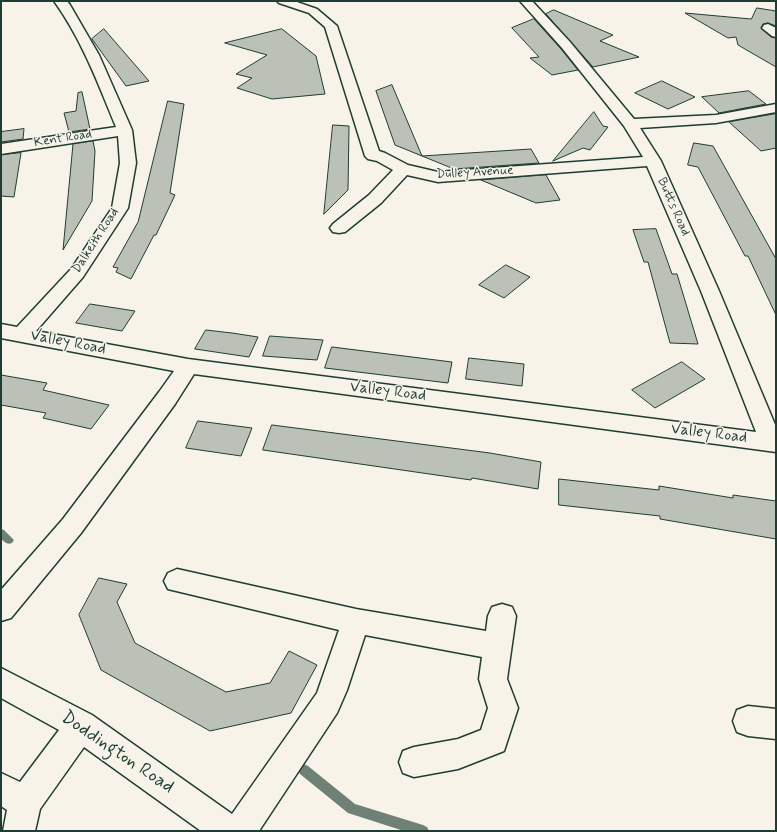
<!DOCTYPE html>
<style>
body{margin:0}
#map{position:relative;width:777px;height:832px;overflow:hidden;background:#f7f3e8;font-family:Mynerve,sans-serif}
canvas{display:block}
.frame{position:absolute;inset:0;border:2px solid #1f3d34;pointer-events:none}
</style>
<div id="map">
<canvas width="777" height="832"></canvas>
<div class="frame"></div>
</div>
<script>
const g = document.querySelector('canvas').getContext('2d');
g.lineJoin = 'round';
function fillPath(path, color) {
  g.fillStyle = color;
  g.fill(path, 'evenodd');
}
function strokePath(path, color, width, dash) {
  g.strokeStyle = color;
  g.lineWidth = width;
  g.lineCap = dash ? 'butt' : 'round';
  g.setLineDash(dash || []);
  g.stroke(path);
}
function drawText(font, color, halo, rows, align = 'center') {
  g.font = font + ' Mynerve,sans-serif';
  g.lineWidth = 3;
  g.setLineDash([]);
  g.textBaseline = 'middle';
  g.strokeStyle = halo;
  g.fillStyle = color;
  for (const [text, x, y, turn = 0] of rows) {
    g.save();
    g.translate(x, y);
    g.rotate((+turn || 0) * Math.PI / 180);
    g.textAlign = isNaN(turn) ? turn : align;
    if (halo) g.strokeText(text, 0, 0);
    g.fillText(text, 0, 0);
    g.restore();
  }
}
fillPath(new Path2D(`
 M1,529L4,530L14,540L12,543C7,545 5,542 1,539Z
 M304,764L308,766L355,804L423,825L427,827L429,831H404L348,813L300,774L298,770L300,766Z`), '#6f8077');
const building = new Path2D(`
 M757,8L776,11V26L768,23L763,24L761,28L771,37L776,38V67L738,45L736,37L728,38L685,13L751,19Z
 M554,10L613,35L600,41L639,57L593,67L546,14Z
 M534,19L561,49L578,70L552,75L530,58L539,57L512,28Z
 M104,29L149,81L126,86L92,39Z
 M282,29L316,56L325,94L272,99L237,88L252,78L236,74L267,55L225,43Z
 M662,81L695,97L668,109L635,93Z
 M392,85L422,156L531,149L539,163L454,169L395,145L376,91Z
 M749,91L766,104L719,113L702,97Z
 M82,92L90,129L69,132L64,113L76,111L78,93Z
 M168,101L184,104L170,193L175,195L156,235H154L131,279L116,272L118,268L113,267L138,222Z
 M594,112L603,126L608,127L590,150L583,148L553,161Z
 M776,114V148L761,151L729,122Z
 M333,125L349,126L348,190L324,214Z
 M24,129L23,139L1,142V132Z
 M93,141L95,151L92,201L63,250L73,144Z
 M694,143L713,146L776,259V315L748,256H745L698,167L688,165Z
 M21,153L14,197L1,196V155Z
 M546,175L560,200L536,203L481,180Z
 M656,229L672,274H677L698,344L670,343L648,262H644L633,230Z
 M506,265L530,277L504,298L479,285Z
 M90,304L135,311L122,331L76,323Z
 M206,330L232,333L258,337L249,357L195,349Z
 M270,336L323,340L317,360L263,356Z
 M332,347L452,362L448,383L325,368Z
 M469,358L524,364L522,386L466,379Z
 M682,362L705,379L655,408L632,390Z
 M1,375L47,383L43,390L109,405L91,429L43,418L46,413L1,405Z
 M198,421L252,428L241,456L186,448Z
 M272,425L490,453L541,462L538,489L472,478L471,480L263,450Z
 M559,479L659,490V486L733,498V495L776,501V539L660,519V516L559,505Z
 M99,578L127,584L117,602L135,643L226,692L270,683L289,651L317,665L291,713L210,731L101,670L79,615Z`);
fillPath(building, '#bbc1b6');
strokePath(building, '#1f3d34', 1);
const minor = new Path2D(`
 M54,1H67L70,5L99,55L132,130L136,163L128,208L83,277L36,331L188,359L756,432L701,291L647,166L438,182L407,175L381,203L345,232L339,233L333,232L330,228L333,224L369,195L393,170L377,161L368,159L365,156L325,27L309,13L279,3L277,1H294L317,9L337,26L379,151L385,153L408,165L438,172L643,157L624,126L562,48L520,1H532L570,42L634,119L716,115L776,104V112L716,123L640,128L661,161L719,291L776,427V452L194,374L175,404L81,533L11,618L1,621V590L63,519L159,392L174,371L1,338V324L17,327L71,269L112,208L120,163L118,136L1,154V144L116,127C98,83 82,40 54,1Z
 M768,24L776,28V37L772,36L762,28L764,25Z
 M177,569L356,609L486,631L488,616L492,607L502,604L512,607L516,616L507,679L518,708L504,751L458,769L414,777L403,773L399,762L403,751L414,747L458,739L481,730L488,708L479,679L482,657L365,635L347,690L337,713L259,831H201L84,747L40,809L35,831H3L7,810L1,806V773L20,782L59,730L1,698V668L92,715L232,814L317,693L339,630L168,589L164,581L168,573Z
 M748,706L776,709V739L748,736L737,732L733,721L737,710Z`);
strokePath(minor, '#1f3d34', 3);
fillPath(minor, '#f7f3e8');
drawText('13px', '#1f3d34', '#f7f3e8', [
 ["Kent Road",63,139,-9],
 ["Dulley Avenue",475,173,-3],
 ["Butts Road",673,207,66],
 ["Dalkeith Road",96,241,-57]
]);
drawText('16px', '#1f3d34', '#f7f3e8', [
 ["Valley Road",68,343,11],
 ["Valley Road",388,392,7],
 ["Valley Road",709,434,7]
]);
drawText('19px', '#1f3d34', '#f7f3e8', [
 ["Doddington Road",117,753,34]
]);
</script>
